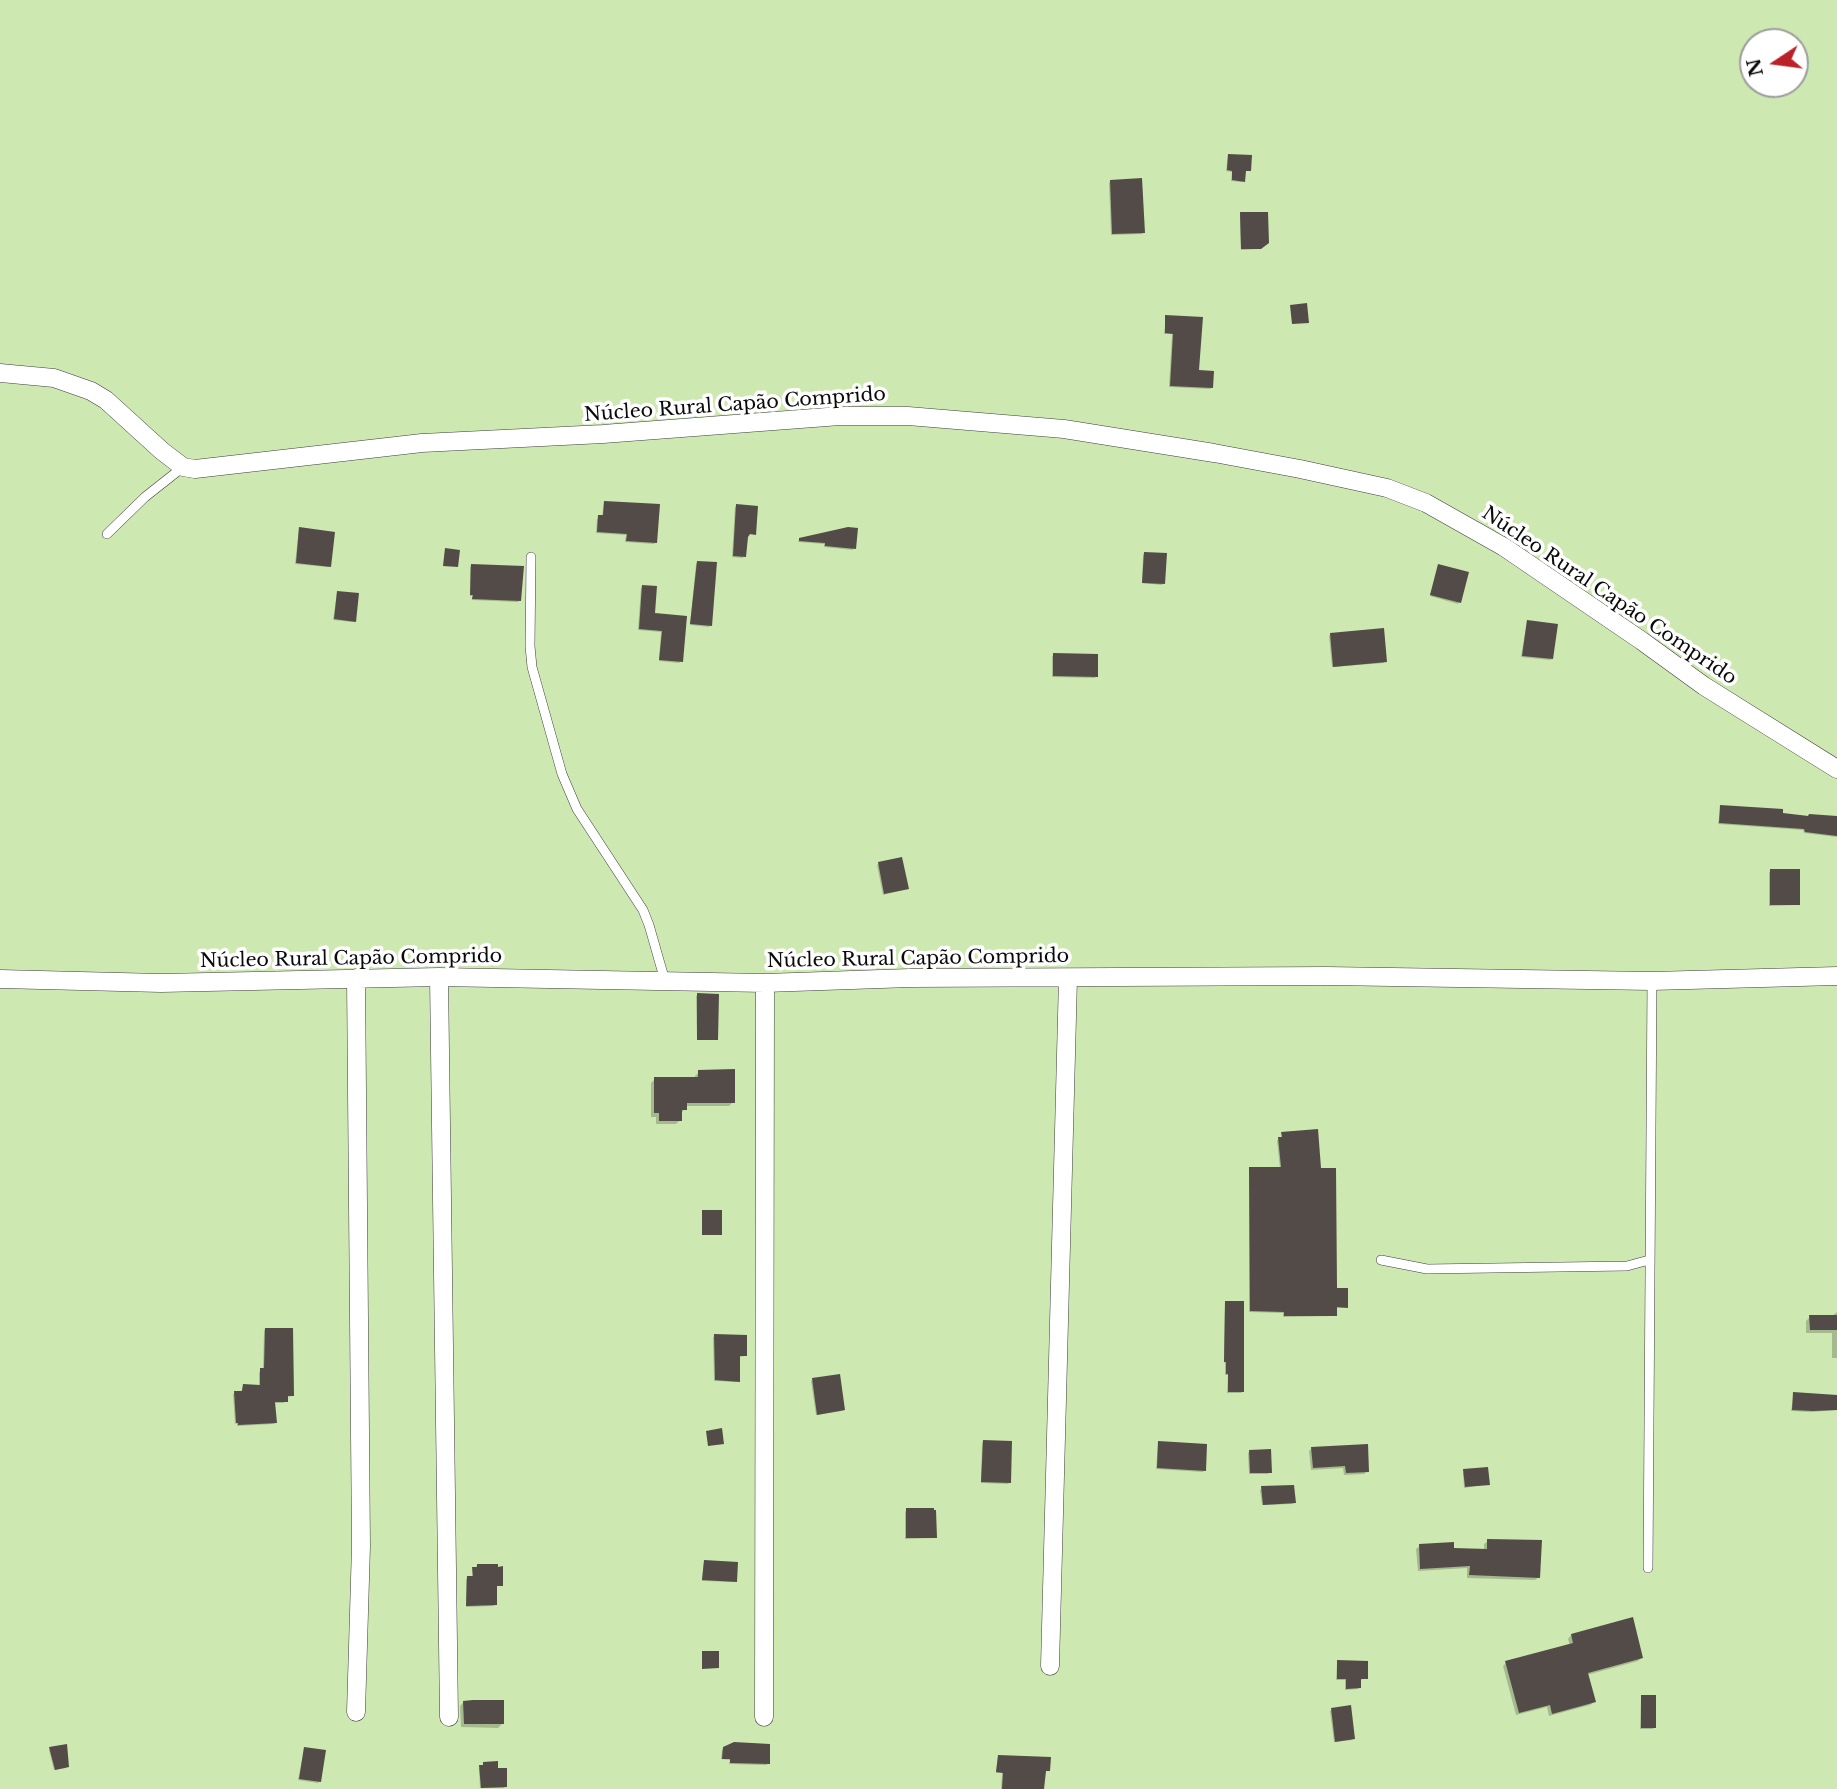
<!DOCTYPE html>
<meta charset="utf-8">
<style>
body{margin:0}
#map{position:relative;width:1837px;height:1789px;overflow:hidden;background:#fffbe7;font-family:"Libre Baskerville",serif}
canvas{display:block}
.north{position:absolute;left:1739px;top:28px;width:70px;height:70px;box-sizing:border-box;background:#fff;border:2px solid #9d9d9d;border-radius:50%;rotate:257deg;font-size:19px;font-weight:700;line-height:28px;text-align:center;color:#0a0a0a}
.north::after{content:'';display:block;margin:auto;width:24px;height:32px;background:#ba2228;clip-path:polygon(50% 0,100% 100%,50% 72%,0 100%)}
</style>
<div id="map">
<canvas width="1837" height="1789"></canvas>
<div class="north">N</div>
</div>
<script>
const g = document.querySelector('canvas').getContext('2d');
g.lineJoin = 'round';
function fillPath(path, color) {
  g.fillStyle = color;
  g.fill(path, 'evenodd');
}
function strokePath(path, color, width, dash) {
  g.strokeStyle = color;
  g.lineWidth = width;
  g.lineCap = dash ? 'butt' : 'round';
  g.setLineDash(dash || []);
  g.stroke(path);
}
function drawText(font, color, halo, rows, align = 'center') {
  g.font = font + ' "Libre Baskerville",serif';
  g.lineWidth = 7;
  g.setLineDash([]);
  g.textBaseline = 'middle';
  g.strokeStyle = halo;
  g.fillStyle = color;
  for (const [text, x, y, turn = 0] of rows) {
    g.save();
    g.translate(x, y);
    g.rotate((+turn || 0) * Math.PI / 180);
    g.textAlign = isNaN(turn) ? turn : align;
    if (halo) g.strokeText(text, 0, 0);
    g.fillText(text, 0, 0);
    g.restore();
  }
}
fillPath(new Path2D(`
 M0,0H1837V1789H0ZM1753,42H1795V84H1753Z`), '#cee8b2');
fillPath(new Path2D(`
 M1228,155L1249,170L1244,172L1242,182L1231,181L1232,172L1226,171Z
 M1110,181L1144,232L1142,234L1111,235L1109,183Z
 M1241,214L1267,242L1258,249L1241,250L1240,216Z
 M1166,317L1197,372L1211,388L1210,389L1169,387L1172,334H1164Z
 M604,503L656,542L654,544L625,542L626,535L596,533L597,519L602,517Z
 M737,506L754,534L747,535L743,558L732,557L735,507Z
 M299,528L329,566L328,567L295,564Z
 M856,529L853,550L824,547V544L798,542L799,540Z
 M1144,554L1163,583L1162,585L1142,583L1143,555Z
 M697,563L710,625L709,627L690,625L696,564Z
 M471,566L519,600L518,602L472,600V596H470V567Z
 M1438,567L1459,602L1458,604L1430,596Z
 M643,586L653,615L681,661L679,663L659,661L661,632L638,630L641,588Z
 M337,593L355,621L353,622L333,620Z
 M1527,621L1552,659L1550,660L1521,657Z
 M1331,634L1385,661L1384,663L1332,667L1329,636Z
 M1053,655L1096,676L1095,678L1052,677V657Z
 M1721,807L1781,814L1837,818V837L1804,833L1803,830L1718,824Z
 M878,864L907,889L883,895L877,865Z
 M1771,871L1798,904L1796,905L1769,906V872Z
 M698,995L716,1039L715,1040H697L696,996Z
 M699,1072L733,1102L729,1106H685V1109L680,1114V1120L676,1124H656V1117H651V1083L655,1079H695V1076Z
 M1282,1133L1319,1170L1335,1290L1346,1307L1345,1308H1335L1333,1316L1283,1317V1313L1249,1312V1171L1250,1169H1280L1277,1140L1281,1139Z
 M1226,1303L1242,1392L1241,1393H1227L1228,1375H1225V1362L1224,1363L1225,1304Z
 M1837,1312V1358H1832V1333H1806V1321L1810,1317H1831Z
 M265,1329L293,1396L286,1397L284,1403H274L275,1423L273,1424L237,1426V1423L235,1424L233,1394L241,1392L243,1386L259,1387V1372L263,1370L264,1331Z
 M715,1336L745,1356L739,1357L738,1381L737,1382L714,1381L713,1337Z
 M812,1380L844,1410L842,1411L816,1415L811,1381Z
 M1794,1394L1837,1397V1410L1811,1412L1791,1411Z
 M983,1442L1009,1483L1008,1484L981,1483L982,1443Z
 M1159,1443L1204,1470L1203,1472L1156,1469L1158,1444Z
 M1312,1448L1367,1471L1364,1474L1344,1475L1343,1468L1311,1470L1309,1451Z
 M1250,1451L1270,1472L1268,1474H1249L1248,1453Z
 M1464,1471L1488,1484L1464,1488L1463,1472Z
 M1262,1488L1294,1503L1292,1504L1262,1505L1260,1490Z
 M907,1510L935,1537L934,1538L905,1539V1512Z
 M1488,1541L1539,1577L1535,1580L1467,1578V1568L1418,1571L1416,1549L1420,1546L1452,1550L1484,1551V1544Z
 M704,1562L735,1581L734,1582L702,1581Z
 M477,1566L501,1585L495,1587V1605L493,1606L466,1607V1579L472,1578V1570Z
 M1571,1635L1641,1658L1638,1661L1587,1675L1594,1702L1590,1705L1549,1716L1547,1707L1516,1715L1503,1666L1506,1663L1570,1646L1568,1639Z
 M1338,1661L1366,1678L1360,1680L1358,1689L1345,1690V1680H1336L1337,1663Z
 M1642,1697L1654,1727L1653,1729H1640L1641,1698Z
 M464,1702L502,1724L498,1728L461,1727L460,1706Z
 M1332,1710L1353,1738L1352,1740L1334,1742L1330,1711Z
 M50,1748L67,1767L66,1768L54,1770L49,1750Z
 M724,1748L768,1764L766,1765L729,1764L730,1760L721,1759L722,1750Z
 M304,1750L320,1781L318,1783L298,1780Z
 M998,1757L1048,1770L1044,1772L1043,1789H1001L1002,1773H996Z
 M484,1763L496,1770L505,1786L504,1788H480L479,1768L483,1767Z`), '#0003');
fillPath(new Path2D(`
 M1228,154L1252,155L1251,171H1246L1245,182L1232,180V171L1227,170Z
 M1142,178L1145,233L1112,234L1110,180Z
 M1240,212H1268L1269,243L1261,249H1241Z
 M1307,303L1309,323L1292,324L1290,305Z
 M1165,315L1203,317L1199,370L1214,371L1213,388L1170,386L1173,334L1165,333Z
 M604,501L660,504L657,543L626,541L627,534L597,532L598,515H603Z
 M736,504L758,506L756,535L750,534L748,537L746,557L733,556Z
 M299,527L335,532L331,567L296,563Z
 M848,527L858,528L856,549L825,546V543L799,541V538Z
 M445,548L460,550L458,567L443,566Z
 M1144,552L1167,553L1165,584L1142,583Z
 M697,561L717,562L712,626L690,624Z
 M471,564L524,566L521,601L472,599L473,595H470Z
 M1438,564L1469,572L1461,603L1430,595Z
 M642,585L657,586L655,613L687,616L683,662L659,660L662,631L639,629Z
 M337,591L359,593L356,622L334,619Z
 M1527,620L1558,624L1553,659L1522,656Z
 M1384,628L1387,662L1333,667L1330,633Z
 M1053,653L1098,654V677L1053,676Z
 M1720,805L1783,809V813L1808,816L1809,814L1837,816V836L1805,832L1804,829L1719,823Z
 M902,857L909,889L884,894L878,862Z
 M1770,869H1800V905H1770Z
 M697,993L719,994L718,1040H697Z
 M735,1069V1103H687V1110H682V1121H659V1113H654V1077H698V1070Z
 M1318,1129L1321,1168H1336L1337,1288H1348V1308L1337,1307V1316H1284V1312L1250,1311L1249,1167H1281L1278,1137H1282L1281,1132Z
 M702,1210H722V1235H702Z
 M1225,1301H1244V1392H1228V1374H1226V1362H1224Z
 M1809,1315H1837V1330H1810Z
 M265,1328H293L294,1396H288V1402H275L277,1423L238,1425V1423H236L234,1391H242L243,1384L260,1385V1368H264Z
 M714,1334L747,1335V1356H740V1382L715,1380Z
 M840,1374L845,1410L817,1415L812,1378Z
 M1793,1392L1837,1395V1410L1813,1411L1792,1410Z
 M722,1428L724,1444L708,1446L706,1431Z
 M983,1440L1012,1441L1011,1483L981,1482Z
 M1158,1441L1207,1444L1206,1471L1157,1468Z
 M1368,1444L1369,1472L1346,1473L1345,1466L1313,1468L1311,1447Z
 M1271,1449L1272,1473H1250L1249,1450Z
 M1488,1467L1490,1485L1465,1487L1463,1469Z
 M1294,1485L1296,1503L1263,1505L1261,1486Z
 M906,1508H934V1510H936L937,1538H906Z
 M1487,1539L1542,1540L1540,1578L1469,1575L1470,1566L1420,1569L1419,1544L1454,1542V1548L1487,1549Z
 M704,1560L738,1562L737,1582L702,1580Z
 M477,1564H498V1567L503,1566V1586H497V1605L466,1606L467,1576H473L472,1567H477Z
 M1633,1617L1643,1658L1588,1673L1596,1702L1552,1714L1550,1705L1519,1713L1505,1661L1573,1643L1571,1634Z
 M702,1651H719V1668L702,1669Z
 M1337,1660L1368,1661V1679H1361V1688L1346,1689V1679H1337Z
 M1641,1695H1656V1728H1641Z
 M473,1700H504V1724H464L463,1701Z
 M1351,1705L1355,1739L1335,1742L1331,1708Z
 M734,1742L770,1744V1764L730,1763V1759H722L723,1747Z
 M67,1744L69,1767L55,1770L49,1747Z
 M304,1747L326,1750L321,1782L299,1779Z
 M998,1755L1051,1757L1050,1771H1046L1044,1789H1002L1003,1773L996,1772Z
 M498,1761V1768H507V1787L481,1788L479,1765H483V1762Z`), '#534b47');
const service = new Path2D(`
 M107,534L145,497L183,467
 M531,557L530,646L532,667L562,774L577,809L643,910L649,925L665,981
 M1381,1260L1427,1269L1627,1266L1649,1260
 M1648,1568L1652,981`);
const minor = new Path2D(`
 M0,373L54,378L91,391L106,400L162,451L183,467L195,469L422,443L603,434L840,416H908L1064,429L1214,453L1300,469L1387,488L1426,503L1504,547L1642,641L1704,686L1837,769
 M439,977L449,1717
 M356,978L361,1546L356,1712
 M0,979L161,983L439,977L765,983L910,978L1327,976L1652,981L1837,976
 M1050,1666L1068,978
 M764,1717L765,983`);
strokePath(service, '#3d3d3d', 10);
strokePath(minor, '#3d3d3d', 19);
strokePath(service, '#fff', 9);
strokePath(minor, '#fff', 18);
drawText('19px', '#0a0a0a', '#fff', [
 ["Núcleo Rural Capão Comprido",735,405,-4],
 ["Núcleo Rural Capão Comprido",1609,596,34],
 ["Núcleo Rural Capão Comprido",351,959,-1],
 ["Núcleo Rural Capão Comprido",918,959,-1]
]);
</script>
